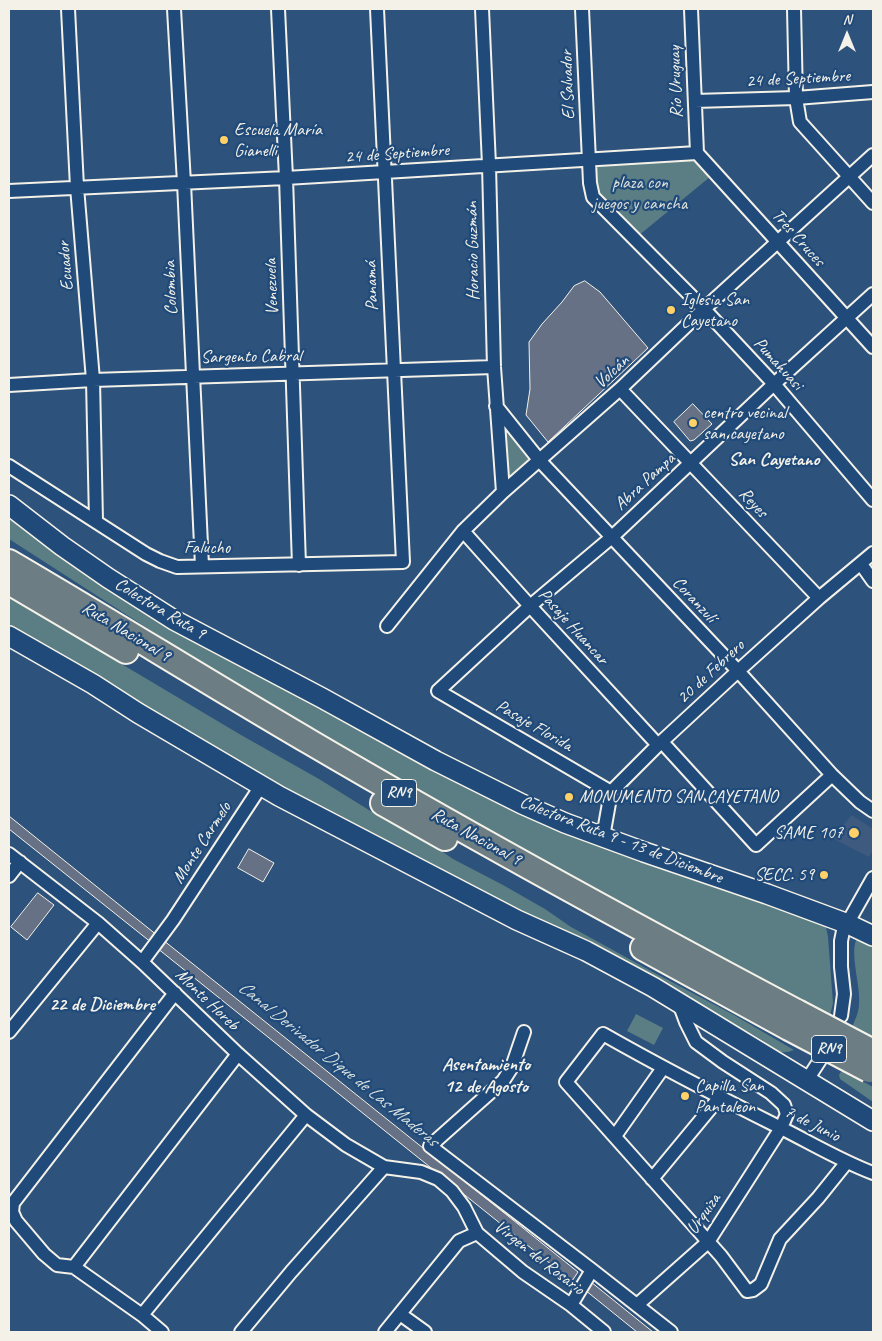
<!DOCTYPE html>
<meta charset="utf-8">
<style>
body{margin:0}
#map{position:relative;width:882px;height:1341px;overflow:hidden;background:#2d527c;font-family:Caveat,sans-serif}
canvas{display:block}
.frame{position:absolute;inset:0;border:10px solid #f4f1e8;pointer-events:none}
.north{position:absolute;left:822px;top:10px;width:50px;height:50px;-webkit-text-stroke:4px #1f4a7a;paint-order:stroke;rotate:0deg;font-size:14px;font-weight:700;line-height:20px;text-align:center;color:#f4f1e8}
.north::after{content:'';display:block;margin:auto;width:18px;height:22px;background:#f4f1e8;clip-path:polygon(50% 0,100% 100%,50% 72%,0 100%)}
</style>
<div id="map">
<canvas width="882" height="1341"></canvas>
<div class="frame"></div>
<div class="north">N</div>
</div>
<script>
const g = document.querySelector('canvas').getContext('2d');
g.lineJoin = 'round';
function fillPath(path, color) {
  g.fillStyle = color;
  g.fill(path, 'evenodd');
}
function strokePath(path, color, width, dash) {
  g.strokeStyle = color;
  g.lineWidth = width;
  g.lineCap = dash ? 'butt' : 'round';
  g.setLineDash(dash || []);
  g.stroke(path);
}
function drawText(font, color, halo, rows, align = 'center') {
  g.font = font + ' Caveat,sans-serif';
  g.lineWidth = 4.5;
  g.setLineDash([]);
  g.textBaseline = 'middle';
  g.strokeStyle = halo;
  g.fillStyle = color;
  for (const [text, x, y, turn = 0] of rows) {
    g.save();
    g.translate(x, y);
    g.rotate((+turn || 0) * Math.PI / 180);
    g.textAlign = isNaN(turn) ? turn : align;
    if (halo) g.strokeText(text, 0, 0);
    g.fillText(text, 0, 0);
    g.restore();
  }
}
fillPath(new Path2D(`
 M852,815L873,829V850L869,857L832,838Z`), '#3e5b7f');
fillPath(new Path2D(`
 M696,157L710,177L638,236L597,196V165Z
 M505,425L532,460L508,479Z
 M9,514L87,573L136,608L221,656L393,745L679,874L748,896L821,923L826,927L828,937L833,1003L830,1016L729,962L693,945L654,924L466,818L237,686L9,539Z
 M9,597L241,735L319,779L385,820L437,848L453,859L503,885L545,909L571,927L651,971L734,1015L794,1050C778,1056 774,1049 762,1040L649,975L389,850L9,627Z
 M857,938L873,944V1037L852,1027C855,1020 859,1012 859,1004C861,986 849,953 857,938Z
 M636,1014L663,1028L654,1045L627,1031Z
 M842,1070L873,1087V1102L840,1079L839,1075Z`), '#5a7e83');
const building = new Path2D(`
 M585,281L600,292L648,348L548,442L526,415L530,389L529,342L542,324L562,302L574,286Z
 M693,404L712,424L694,440L690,441L674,422Z
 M9,816L158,936L152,943L9,829Z
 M249,849L274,863L263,882L238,868Z
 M38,893L54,905L27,940L11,927Z
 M163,940L578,1272L572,1281L157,948Z
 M591,1282L653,1332H637L585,1290Z`);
fillPath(building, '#667186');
strokePath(building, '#f4f1e8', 1);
const street = new Path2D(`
 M68,9L77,187L93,380L96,521
 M174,9L184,183L202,566
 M278,9L286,178L299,565
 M482,9L489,165L494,367L503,492
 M582,9L590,183L593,197L704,309L774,384L873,500
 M691,9L697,153
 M794,9L796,98L800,122L873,203
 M695,101L796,98L873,92
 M697,153L873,347
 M9,191L286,178L697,153
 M9,385L93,380L494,367
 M620,389L819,598
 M496,406L540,461L738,671L832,775L860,802L873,811
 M9,466L146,554L160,561L177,567L403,562L377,9
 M463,531L530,606L658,745
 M861,564L873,581
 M387,626L463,531L503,492L620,389L704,309L873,155
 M662,742L756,845L832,775
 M611,792L438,691L530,606L612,537L774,384L873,294
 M603,837L611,792L658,745L738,671L819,598L873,553
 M9,854L98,923L142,962L238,1054L306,1115L346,1145L384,1167L421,1172L438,1179L452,1191L464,1207L477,1233L523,1272L571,1305L604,1332
 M9,876L20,862
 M142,962L173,920L261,786
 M841,1016L844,994L841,967V941L843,931L873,878
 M9,1032L98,923
 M524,1032L512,1067L503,1081L430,1146L592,1270L671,1332
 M807,1080L820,1060
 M615,1136L663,1068
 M847,1162L818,1198L780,1239L761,1284L753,1290L747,1291L721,1256L566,1082L603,1034C661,1067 721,1098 781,1128C811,1143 841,1161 873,1173
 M652,1179L719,1098
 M74,1267L238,1054
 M571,1305L592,1270
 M637,1305L708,1242L781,1128L787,1114L784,1105L771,1093L723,1062L696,1042L686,1022L679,1003
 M400,1314L425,1332
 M142,1315L306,1115
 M162,1332L142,1315L74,1267L57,1265L44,1254L16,1221L12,1212L13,1203L175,993
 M241,1332L291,1272L384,1167
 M385,1332L459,1241L477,1233`);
const secondary = new Path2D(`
 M9,505L62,546L108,578L174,620L322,698L436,761L522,804L565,823L644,852L767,894L848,924L873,936
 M9,636L93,684L138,713L279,796L517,920L586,951L653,987L873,1121`);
const highway = new Path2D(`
 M9,562C110,621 209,683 310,742C470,836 633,925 797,1012
 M9,582L126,651
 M383,803L445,838
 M643,948L789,1028`);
strokePath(street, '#f4f1e8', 16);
strokePath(secondary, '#f4f1e8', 22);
strokePath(highway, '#f4f1e8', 28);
strokePath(street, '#1f4a7a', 12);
strokePath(secondary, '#1f4a7a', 19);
strokePath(highway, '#6d7d84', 24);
const highwayBridge = new Path2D(`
 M797,1012L873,1052
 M789,1028L869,1070`);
strokePath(highwayBridge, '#f4f1e8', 28, []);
strokePath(highwayBridge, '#6d7d84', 24);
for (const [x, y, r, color] of [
 [224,140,5,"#ffd166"],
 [671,310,5,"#ffd166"],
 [693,423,5,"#ffd166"],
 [569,797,5,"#ffd166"],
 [854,833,6,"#ffd166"],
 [824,875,5,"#ffd166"],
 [685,1096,5,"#ffd166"]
]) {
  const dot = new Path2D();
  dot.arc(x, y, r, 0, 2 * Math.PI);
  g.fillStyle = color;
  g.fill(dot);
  strokePath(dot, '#1f4a7a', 2);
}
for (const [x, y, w] of [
 [399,793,35],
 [829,1049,35]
]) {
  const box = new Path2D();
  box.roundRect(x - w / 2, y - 13.5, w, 27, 4);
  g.fillStyle = '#1f4a7a';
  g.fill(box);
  strokePath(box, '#f4f1e8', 1);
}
drawText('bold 16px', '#f4f1e8', null, [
 ["RN9",399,793],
 ["RN9",829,1049]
]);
drawText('18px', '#f4f1e8', '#1f4a7a', [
 ["24 de Septiembre",798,79,-3],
 ["Río Uruguay",676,82,-92],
 ["El Salvador",568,85,-92],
 ["24 de Septiembre",397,154,-4],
 ["Tres Cruces",798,238,48],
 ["Horacio Guzmán",473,251,-91],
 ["Ecuador",66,266,-95],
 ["Panamá",372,286,-92],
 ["Venezuela",272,287,-92],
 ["Colombia",171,288,-92],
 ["Sargento Cabral",251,357,-1],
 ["Pumahuasi",778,364,48],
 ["Volcán",612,372,-43],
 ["Abra Pampa",645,482,-43],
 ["Reyes",753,503,47],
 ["Falucho",207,548],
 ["Coranzulí",694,600,47],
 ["Colectora Ruta 9",160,609,31],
 ["Pasaje Huancar",573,627,48],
 ["Ruta Nacional 9",126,632,31],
 ["20 de Febrero",711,672,-43],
 ["Pasaje Florida",534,726,30],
 ["Ruta Nacional 9",476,837,29],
 ["Colectora Ruta 9 - 13 de Diciembre",621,840,21],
 ["Monte Carmelo",202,843,-57],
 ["Monte Horeb",207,1000,44],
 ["7 de Junio",812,1124,27],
 ["Urquiza",704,1214,-55],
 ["Virgen del Rosario",539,1258,38]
]);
drawText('18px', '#f4f1e8', '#1f4a7a', [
 ["Escuela María",234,130],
 ["Gianelli",234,151],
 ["Iglesia San",681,300],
 ["Cayetano",681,321],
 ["centro vecinal",703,413],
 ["san cayetano",703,434],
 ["MONUMENTO SAN CAYETANO",579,797],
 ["SAME 107",843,833,"right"],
 ["SECC. 59",814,875,"right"],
 ["Capilla San",695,1086],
 ["Pantaleon",695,1107]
], 'left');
drawText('18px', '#dde0d9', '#1f4a7a', [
 ["plaza con",640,183],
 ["juegos y cancha",640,204]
]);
drawText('bold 19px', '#f4f1e8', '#1f4a7a', [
 ["San Cayetano",774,460],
 ["22 de Diciembre",102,1005],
 ["Asentamiento",486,1065],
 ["12 de Agosto",486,1087]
]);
drawText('italic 19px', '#d9dfdc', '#1f4a7a', [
 ["Canal Derivador Dique de Las Maderas",338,1064,39]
]);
</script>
